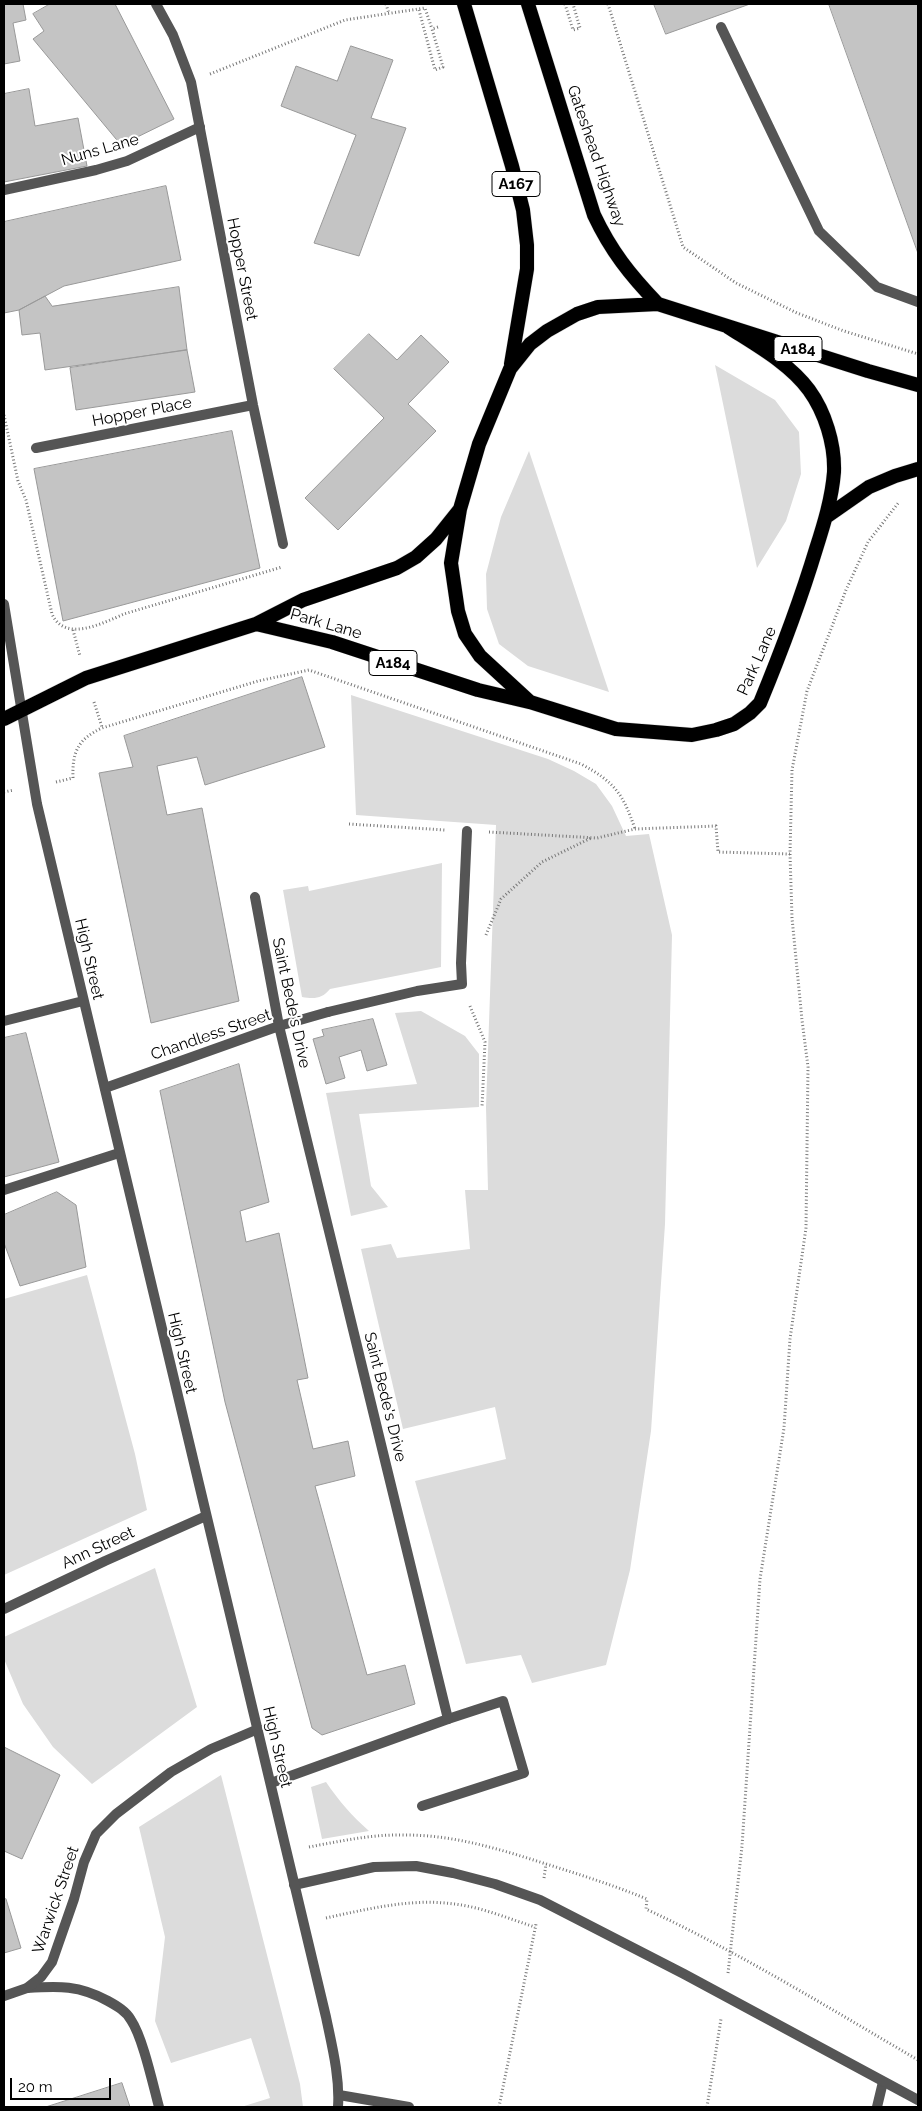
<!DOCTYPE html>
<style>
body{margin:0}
#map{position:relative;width:922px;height:2111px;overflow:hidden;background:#fff;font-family:Raleway,sans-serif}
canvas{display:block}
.frame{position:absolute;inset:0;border:5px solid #000;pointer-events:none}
.scale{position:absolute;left:10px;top:2078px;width:101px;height:22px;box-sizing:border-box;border:2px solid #000;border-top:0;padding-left:6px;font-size:15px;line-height:18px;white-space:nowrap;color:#000;-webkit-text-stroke:4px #fff;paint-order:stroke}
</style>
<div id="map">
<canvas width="922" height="2111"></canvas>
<div class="frame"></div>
<div class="scale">20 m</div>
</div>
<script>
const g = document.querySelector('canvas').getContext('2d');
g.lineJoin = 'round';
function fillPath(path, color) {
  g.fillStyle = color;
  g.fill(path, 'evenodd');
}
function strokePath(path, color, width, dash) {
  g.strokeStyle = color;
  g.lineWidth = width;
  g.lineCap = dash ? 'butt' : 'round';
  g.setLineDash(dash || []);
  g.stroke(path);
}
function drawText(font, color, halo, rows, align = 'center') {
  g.font = font + ' Raleway,sans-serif';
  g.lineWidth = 4;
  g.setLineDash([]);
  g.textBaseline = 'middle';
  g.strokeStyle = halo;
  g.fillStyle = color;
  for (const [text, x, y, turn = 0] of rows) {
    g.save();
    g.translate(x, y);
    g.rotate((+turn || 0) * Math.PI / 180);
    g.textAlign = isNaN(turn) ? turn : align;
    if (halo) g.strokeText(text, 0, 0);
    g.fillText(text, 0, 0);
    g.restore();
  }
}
fillPath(new Path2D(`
 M715,365L775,400L799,432L801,474L786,521L757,568Z
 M529,451L609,692L528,666L499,644L487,609L486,574L501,517Z
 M351,695L548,759L574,771L596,784L612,806L626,836L649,834L672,935L665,1224L651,1431L630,1570L606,1665L532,1683L521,1655L466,1664L415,1481L506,1459L495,1407L403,1429L361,1249L391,1244L397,1258L470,1249L465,1190H488L486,1107L496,825L356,815Z
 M442,863L441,967L330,989C322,999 314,999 302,997L283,890L308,886L309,891Z
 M421,1011L465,1036L479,1054V1107L359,1114L371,1186L388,1207L351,1216L326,1093L417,1084L395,1013Z
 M87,1275L135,1454L147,1510L4,1575V1299Z
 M155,1568L197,1707L92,1784L53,1747L23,1704L4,1659V1637Z
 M221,1775L300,2084L303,2107H241L270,2098L251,2038L171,2063L155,2021L165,1937L139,1827Z
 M326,1782C339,1801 352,1816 369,1831L322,1839L311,1787Z`), '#dcdcdc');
const building = new Path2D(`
 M4,4H23L26,20L13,23L20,61L4,64Z
 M50,4H115L174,119L121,145L33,39L44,31L33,14Z
 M654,4H750L666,34Z
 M829,4H918V253Z
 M351,46L393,60L371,118L406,128L359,256L314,243L356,135L281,106L296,66L337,81Z
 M29,89L35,126L78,118L87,166L4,182V94Z
 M166,186L181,260L64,286L19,310L4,313V222Z
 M179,287L187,350L45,370L40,333L22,335L19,310L45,296L52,306Z
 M369,334L397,360L421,335L449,362L408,404L436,431L338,530L305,498L384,418L334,369Z
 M187,350L195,392L76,410L70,368Z
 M232,431L260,568L63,621L34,469Z
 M302,677L325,747L205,785L197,757L157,766L167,815L202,808L239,1001L151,1023L99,773L133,767L124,736Z
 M373,1019L387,1065L367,1071L361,1050L339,1057L345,1078L326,1084L313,1039L324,1036L322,1030Z
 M26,1033L59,1162L4,1177V1038Z
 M239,1064L269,1202L240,1211L246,1242L279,1233L308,1378L297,1380L313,1449L348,1441L355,1476L315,1486L367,1675L405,1665L415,1704L322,1735L312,1728L225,1402L160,1091Z
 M57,1192L76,1205L86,1267L20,1286L4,1243V1215Z
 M4,1747L60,1775L22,1859L4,1851Z
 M6,1899L21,1948L4,1953V1900Z
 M122,2083L130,2107H46Z`);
fillPath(building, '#c4c4c4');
strokePath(building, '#999', 1);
const trunk = new Path2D(`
 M464,4L512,166L523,210L527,245V269L511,364
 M528,4L594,215C611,251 630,275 658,304
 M728,327C756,345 789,363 809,390C825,412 835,444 834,472C832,498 824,524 816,549C800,602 781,652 760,703L750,713L734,724L716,730L692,735L616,729L530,702L480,656L465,634L458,611L451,563L460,509L479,444L510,369L530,344L547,331L577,314L598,307L658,304L868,371L918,385
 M826,517L869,487L895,476L918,469
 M256,624L332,642L478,690L529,702
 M4,719L86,678L256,624L303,600L397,568L416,557L436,539L460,509`);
strokePath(trunk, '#dbdbdb', 15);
strokePath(new Path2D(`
 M386,4L389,14
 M565,4L573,30L580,28L573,4
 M608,4L683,247L736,283L797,313L844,331L918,354
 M419,10L435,70L443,67L432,29L438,27
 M210,74L345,20L425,8L432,29
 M4,415L18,481L26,500L52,614C65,643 103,623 124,614L282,567
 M73,630L80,656
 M94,702L102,727
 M56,782L73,778C72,752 78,739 102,728L258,681L309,670L581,764C615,782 623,794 635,829
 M4,792L14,790
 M349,824L445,830
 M489,832L597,838L635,829L716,826L718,852L790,854
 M486,935L501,899L542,862L591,838
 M470,1006L485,1042L482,1107
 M309,1847C341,1841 373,1834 406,1835C454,1835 499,1849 543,1863C578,1874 613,1885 647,1899L646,1909C740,1953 829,2008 918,2060
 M544,1878L546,1864
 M326,1918C368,1909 411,1898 454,1904C482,1907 509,1919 535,1927
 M728,1973L742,1846L760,1579L784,1428L790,1339L806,1228L808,1067L802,1020L792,918L790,854L792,770L807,691L846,590L868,542L899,502
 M499,2107L536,1924
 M707,2107L721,2019`), '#777', 3, [1, 2.5]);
strokePath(new Path2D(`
 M721,27L819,231L877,287L918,302
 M4,190L96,170L127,161L200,127
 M328,1012L417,991L462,984L461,963L467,831
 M4,1021L83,1001
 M4,1190L119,1153
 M422,1806L524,1773L503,1701L448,1719
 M27,1988C59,1986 79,1985 108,2001C117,2006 126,2011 131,2020C143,2038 153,2085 159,2107
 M339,2095L409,2107
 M877,2107L883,2082`), '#555', 10);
strokePath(new Path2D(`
 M156,4L173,35L191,82L253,405L283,544
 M36,448L253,405
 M255,897L279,1026L448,1719L271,1783
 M105,1088L279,1026L328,1012
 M4,1609L105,1561L206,1516
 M294,1885L374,1867L416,1866L453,1873L495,1884L540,1900L684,1974L918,2100
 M4,1996L27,1988L41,1977L52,1962L74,1899L84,1862L96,1834L116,1814L171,1772L211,1749L258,1729`), '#555', 10);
strokePath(new Path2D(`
 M4,604L37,804L326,2017C332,2046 340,2077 338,2107`), '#555', 10);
strokePath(trunk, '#000', 14);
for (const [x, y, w] of [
 [516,184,48],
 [798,349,48],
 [393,663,48]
]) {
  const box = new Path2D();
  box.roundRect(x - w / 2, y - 12.5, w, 25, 4);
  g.fillStyle = '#fff';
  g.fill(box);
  strokePath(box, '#000', 1);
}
drawText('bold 15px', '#000', null, [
 ["A167",516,184],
 ["A184",798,349],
 ["A184",393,663]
]);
drawText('16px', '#000', '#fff', [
 ["Nuns Lane",100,150,-16],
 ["Gateshead Highway",596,156,71],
 ["Hopper Street",242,269,79],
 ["Hopper Place",142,412,-11],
 ["Park Lane",326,624,16],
 ["Park Lane",757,661,-66],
 ["High Street",89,959,77],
 ["Saint Bede's Drive",291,1003,78],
 ["Chandless Street",211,1035,-19],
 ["High Street",182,1353,77],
 ["Saint Bede's Drive",385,1397,76],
 ["Ann Street",98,1548,-25],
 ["High Street",277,1747,77],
 ["Warwick Street",56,1900,-71]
]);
</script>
